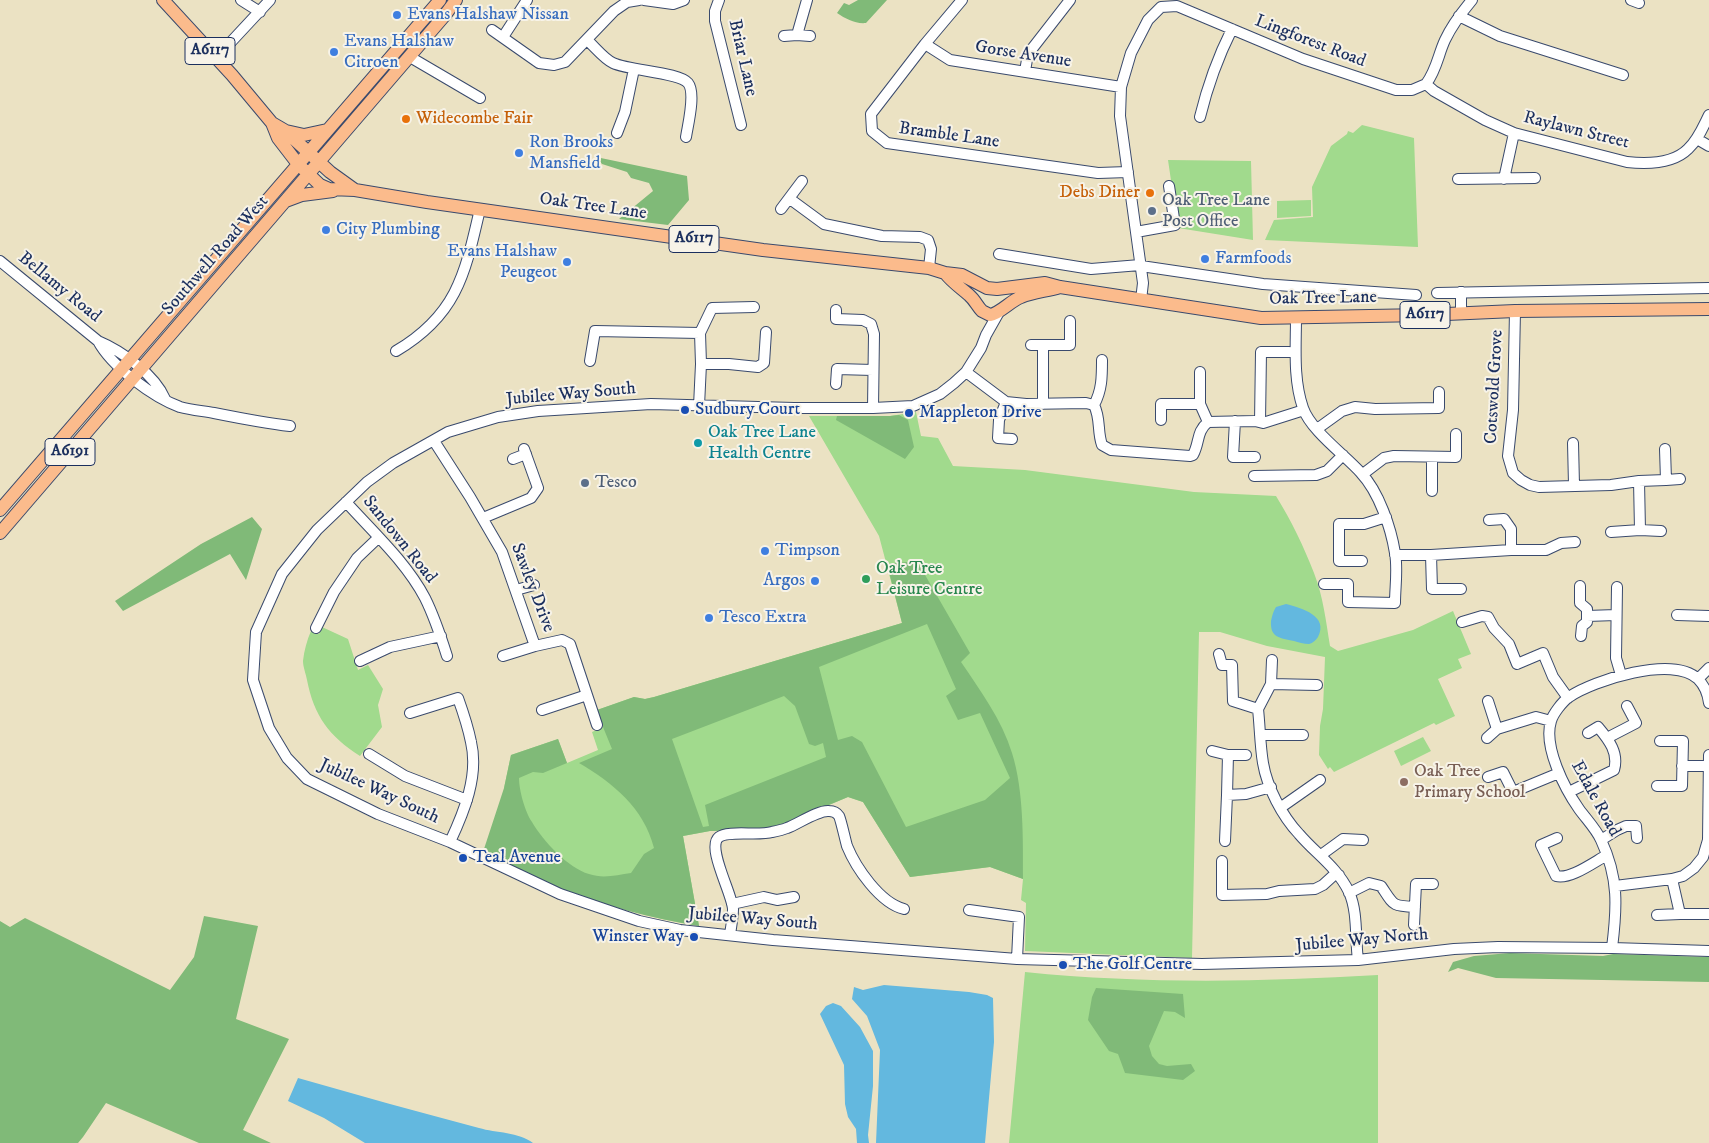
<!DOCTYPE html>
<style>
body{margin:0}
canvas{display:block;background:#ebe2c3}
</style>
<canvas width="1709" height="1143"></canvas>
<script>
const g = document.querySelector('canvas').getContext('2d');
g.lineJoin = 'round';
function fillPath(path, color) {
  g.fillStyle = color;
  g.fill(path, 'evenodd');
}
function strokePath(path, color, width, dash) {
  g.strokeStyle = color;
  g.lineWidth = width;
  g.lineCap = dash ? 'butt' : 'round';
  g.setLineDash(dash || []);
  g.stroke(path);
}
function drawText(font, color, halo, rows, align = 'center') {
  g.font = font + ' "IM FELL DW Pica",serif';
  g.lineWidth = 4;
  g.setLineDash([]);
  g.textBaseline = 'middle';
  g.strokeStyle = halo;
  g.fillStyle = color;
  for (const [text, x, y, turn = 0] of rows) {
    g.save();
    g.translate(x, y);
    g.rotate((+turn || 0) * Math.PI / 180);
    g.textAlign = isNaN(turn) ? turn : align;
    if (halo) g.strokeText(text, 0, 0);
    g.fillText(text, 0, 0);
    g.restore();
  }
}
fillPath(new Path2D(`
 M1362,125L1414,138L1418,247L1265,240L1274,220L1313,217L1312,187L1331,146L1347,134L1348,131L1353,133Z
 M1168,160L1251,161L1253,240L1178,228Z
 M1311,200V216L1277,218V201Z
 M916,412L921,436L938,438L953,466L1025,470L1194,492L1276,496C1291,520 1304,547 1314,573C1323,596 1326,621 1330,646L1338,651L1413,630L1453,611L1471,654L1458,659L1462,668L1438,679L1455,716L1436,725L1434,723L1334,772L1330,767L1328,769L1319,755L1320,726L1323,709L1325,657L1267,646L1220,632H1199L1192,958L1025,951L1026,903L1021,900L1023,879L990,867L910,877L863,802L848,797L769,830L710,831L683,836L699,926C648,918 606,904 558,888L504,788L511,755L558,739L567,763L598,750L592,732L603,727L597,710L634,697L645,699L654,697L902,623L879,536L809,416H890Z
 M322,627L348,639L358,670L368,665L383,689L378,705L382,727L360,756C329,736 314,716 307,680C306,674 303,667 303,661C304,651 307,640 311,631L319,634Z
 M1423,737L1431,751L1401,766L1394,751Z
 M1025,972C1142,984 1261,982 1378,975V1143H1009Z`), '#a1da8d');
fillPath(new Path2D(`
 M858,0H887L866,23C855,24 846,19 837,13L844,3L849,5Z
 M596,157L687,176L689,200L668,225L619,219L653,191L649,183L631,178L627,172L602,164Z
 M899,415L908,420L914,447L905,459L836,420L837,416H890Z
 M252,517L262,529L246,580L230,554L123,611L115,601L201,544Z
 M917,561L970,653L961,662C980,690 1002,720 1012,753C1024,791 1023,840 1023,879L990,867L910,877L863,802L848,797L769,830L710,831L683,836L699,926C651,918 604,906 559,888C533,878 508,864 483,852L504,788L511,755L558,739L567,763L543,773L533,772L519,778C519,790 525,812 532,822C543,841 568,868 589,874C603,879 617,875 631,873L644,854L654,848C644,808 613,783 579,763L612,749L603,727L597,710L634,697L645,699L654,697L902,623L887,564ZM927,624L956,689L946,696L958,720L980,713L1010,778L985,800L906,827L862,742L852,736L838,740L819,667ZM784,696L795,706L809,744L815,746L823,743L826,757L705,805L709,826L703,827L672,739Z
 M204,916L258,926L236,1019L289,1039L243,1130L271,1143H199L106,1103L83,1137L78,1143H0V921L10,927L25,918L170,990L194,957Z
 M1510,953L1603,956L1613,954L1709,957V982L1496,978L1458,968L1448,972L1453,962L1474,956Z
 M1096,988L1183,994L1185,1018L1175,1012L1164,1011L1149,1046L1152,1056L1159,1064L1167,1066L1191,1064L1195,1071L1183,1080L1125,1073L1118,1054L1109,1051L1088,1020L1092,997Z`), '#80ba78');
fillPath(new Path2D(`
 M1286,604C1302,608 1329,616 1318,637C1316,640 1313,643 1309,644C1304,644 1298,642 1294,641C1280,638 1270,638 1271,621C1272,616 1273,612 1276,607Z
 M884,985L969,992L987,995L993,998L994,1042L985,1143H876L880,1050L867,1016L852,999L854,987L863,990Z
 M833,1003L841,1006L860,1027L873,1051V1086L868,1135L869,1143H857L856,1129L848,1117L845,1104L844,1065L820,1014L826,1006Z
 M298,1078C358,1095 418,1112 479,1128C496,1133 519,1132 533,1143H365L324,1118L288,1101Z`), '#63b8df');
const minor = new Path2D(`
 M241,0L260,12
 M644,0L673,4L684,0
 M719,0L715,11V21L741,125
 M962,0L925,44L871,114L872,131L887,143L1098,173L1128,172
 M1631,0L1639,3
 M1459,16L1500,36L1623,75
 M492,30L539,63L554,65L565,62L614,11L627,2L639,0
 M797,35L807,0
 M784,36L797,35L810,36
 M503,37L527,0
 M587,40C595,47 604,59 613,63C630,71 679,72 688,83C696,93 688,124 686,137
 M925,44L950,60L1121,87
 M217,57L270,0
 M410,57L480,98
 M1025,71L1028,54L1070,0
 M1426,84L1434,91L1485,120L1514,133L1627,162C1646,164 1673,164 1688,149C1698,140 1703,127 1709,115
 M1426,84C1437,69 1438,55 1445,40C1452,25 1462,12 1472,0
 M1200,117C1208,84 1217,59 1232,29
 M617,133L625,112L634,69
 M1697,139L1709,146
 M1458,179L1535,178
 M1504,179L1514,133
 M790,199L824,224L882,236L920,237L928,240L931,249L929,268
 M781,209L802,181
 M1136,232L1175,225L1169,186
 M999,254L1091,269L1140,265
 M0,261L98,341C122,351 155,375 165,399
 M1141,266L1263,284L1416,295
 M1461,292V313
 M1437,293L1709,288
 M1141,300L1143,283L1120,116L1121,87L1131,53L1148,20L1161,7L1177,6L1303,59L1396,90H1412L1426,84
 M836,310V319L863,320L871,324L874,334L873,408
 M1515,311L1513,410L1508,456L1513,473L1521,480L1530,485L1539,487L1611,485L1639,481L1640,530L1661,531
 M999,312L986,335L981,348L966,372L954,383L940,394L913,406L873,408H794L651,404L538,411L498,417L448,432L393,463L367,482L317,530L282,574L256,632L253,680L269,728L287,758L307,779L378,814L450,842L560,894L639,921L680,930L773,940L1017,959L1202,964L1358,960L1454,949L1498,947L1612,948L1709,951
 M1296,317C1296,347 1293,379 1303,408C1311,431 1345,455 1361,473C1379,492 1391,528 1395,553C1398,569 1395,587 1395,603L1348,602V584H1324
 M700,333L712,308L754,307
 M98,341C112,367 153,397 180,407C191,410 203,411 214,413C239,418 264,423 290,426
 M1031,345H1043
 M396,351C457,315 465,274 480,209
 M590,361L595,331L700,333L701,364L699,406
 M701,364H729L758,367L764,363L766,332
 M966,372L1006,402L1026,404L1086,403L1094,405C1101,419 1097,431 1102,445L1111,450L1190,456L1193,455C1200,442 1196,432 1208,422L1255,421L1263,423L1304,410
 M1200,372V404L1208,422
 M836,384L837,369L873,370
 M1006,402L999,420L998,438L1012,439
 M1043,404V345H1070V321
 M1094,405C1102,390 1102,377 1102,360
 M1161,420V404H1200
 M1235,421L1233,457H1255
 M1260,422L1261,352H1289
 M1317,429L1342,411L1355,407L1375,409L1439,408V392
 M434,441L470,497L502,552L535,646L562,640L570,644L597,725
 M1573,443L1574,485
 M513,459L526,454
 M1363,474L1384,458L1394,456L1456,457V434
 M1254,476L1316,475L1327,471L1343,455
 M1666,480L1680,479
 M1639,481L1666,480L1665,449
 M1432,491V458
 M346,502C373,532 406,562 425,598C434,616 441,637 447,656
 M483,518L531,498L538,488L524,449
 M1489,520L1504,519L1511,529V550
 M1611,532L1640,530
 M1395,555H1431L1511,550H1546L1561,543L1575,542
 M1431,555L1432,589H1461
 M1362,561H1339V524H1364L1386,517
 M1580,586V603L1587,609V616L1616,615
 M1617,587L1616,658L1621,675
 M516,590L534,585
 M1677,615L1709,616
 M1462,622L1482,616L1488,617L1494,628L1509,644L1517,664L1543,653L1553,677L1568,698
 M316,628L334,592L357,558L378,538
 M1581,636L1582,626L1587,622V616
 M1219,654L1222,665H1232L1233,701L1258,709
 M503,656L535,646
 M360,661L390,647L441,636
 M1698,679L1709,668
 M1271,684L1317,685
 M1488,701L1497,729L1536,717L1551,721
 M1258,709C1260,727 1260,745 1263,763C1267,787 1282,816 1299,834C1316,854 1337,867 1349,892C1358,912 1355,938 1358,960
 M1258,709L1271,684L1272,660
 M542,710L587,695
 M410,713L458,698C463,712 468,727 471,742C479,776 464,812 450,842
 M1261,735H1303
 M1487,738L1497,729
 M1607,738L1636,723L1627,706
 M1212,751L1228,755H1246
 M369,754L405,776L467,800
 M1228,755L1227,795L1246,794L1271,787
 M1682,766H1709
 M1488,777L1503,772L1513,792L1559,773
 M1657,786H1682L1683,741H1660
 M1569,792L1614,770C1619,753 1609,740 1598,727L1588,733
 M1280,808L1320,780
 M1557,838L1541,845L1556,876C1570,880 1594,862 1607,855
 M1601,840L1617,830L1626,826H1636L1637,838
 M1225,841L1227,795
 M1321,855L1343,839L1363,840
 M1222,861V895L1267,894L1279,891L1315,889L1323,885L1334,875H1339
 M1672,879L1680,914H1709
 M1615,886L1672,879L1683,876L1694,868L1703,857L1708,840L1709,755
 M1349,893L1369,883L1381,886C1394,905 1391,906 1415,907
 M732,904L764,897L777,900L794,897
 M969,910L1019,917L1017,959
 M1657,915L1680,914
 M1414,925L1416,884H1433
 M730,935C731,927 733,917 733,909C732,893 706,847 719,837C728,830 759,836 772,832C777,831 782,830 787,828C798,824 818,810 829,811C833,811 837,813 839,816C841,820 845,839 847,846C856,868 880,903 904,909
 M1612,948C1617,908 1619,878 1601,840C1596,829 1587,820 1579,809C1565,789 1543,747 1551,721C1553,714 1562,702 1569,697C1594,680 1673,655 1698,679C1704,685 1708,695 1709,703`);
const major = new Path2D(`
 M163,0L232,75L272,123L278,138L298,164L320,185L329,189L355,190L427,202L763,250L929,268L945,273L962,275L987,288L997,289L1045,283L1060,287L1261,318L1424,315L1515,311L1709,309
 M272,123L284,130L330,172L355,190
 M286,131L304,135L327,130
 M286,201L302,195L333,191
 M945,273C953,283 960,287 969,295C975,300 977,306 982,311L990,315C1001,313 1010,301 1021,297C1033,292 1047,291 1060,287
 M0,510L440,0
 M0,533L445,15L456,0`);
strokePath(minor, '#3a4a6d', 12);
strokePath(major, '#3a4a6d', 14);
strokePath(minor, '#fff', 10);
strokePath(major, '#fbbb8c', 12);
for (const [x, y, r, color] of [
 [397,15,5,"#3f7fe0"],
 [334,52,5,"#3f7fe0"],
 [406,119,5,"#e8710a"],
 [519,153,5,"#3f7fe0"],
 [1150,193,5,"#e8710a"],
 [1152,211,5,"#5c6f8a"],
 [326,230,5,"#3f7fe0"],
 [1205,259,5,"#3f7fe0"],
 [567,262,5,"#3f7fe0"],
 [685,410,5,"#1a4fb4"],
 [909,413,5,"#1a4fb4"],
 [698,443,5,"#0f9aa8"],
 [585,483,5,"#5c6f8a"],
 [765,551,5,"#3f7fe0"],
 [866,579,5,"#2e9e5b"],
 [815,581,5,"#3f7fe0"],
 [709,618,5,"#3f7fe0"],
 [1404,782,5,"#8d6e63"],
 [463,858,5,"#1a4fb4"],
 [694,937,5,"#1a4fb4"],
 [1063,965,5,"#1a4fb4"]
]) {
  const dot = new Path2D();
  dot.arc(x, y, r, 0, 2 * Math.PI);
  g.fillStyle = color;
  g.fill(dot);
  strokePath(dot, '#f7f3e8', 2);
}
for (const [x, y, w] of [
 [210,51,50],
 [694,239,50],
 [1425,315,50],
 [70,452,50]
]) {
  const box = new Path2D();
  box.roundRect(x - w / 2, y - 13.5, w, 27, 4);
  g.fillStyle = '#f7f3e8';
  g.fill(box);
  strokePath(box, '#1b2f5e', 1);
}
drawText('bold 16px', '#1b2f5e', null, [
 ["A6117",210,51],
 ["A6117",694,239],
 ["A6117",1425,315],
 ["A6191",70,452]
]);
drawText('18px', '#366cbe', '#f7f3e8', [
 ["Evans Halshaw Nissan",407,15],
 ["Evans Halshaw",344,42],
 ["Citroen",344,63],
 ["Ron Brooks",529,143],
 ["Mansfield",529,164],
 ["City Plumbing",336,230],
 ["Evans Halshaw",557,252,"right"],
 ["Peugeot",557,273,"right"],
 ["Farmfoods",1215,259],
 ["Timpson",775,551],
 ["Argos",805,581,"right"],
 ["Tesco Extra",719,618]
], 'left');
drawText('18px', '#1b2f5e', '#f7f3e8', [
 ["Lingforest Road",1310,42,21],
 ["Gorse Avenue",1023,55,9],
 ["Briar Lane",742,58,77],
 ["Raylawn Street",1576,131,14],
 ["Bramble Lane",949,136,8],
 ["Oak Tree Lane",593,207,8],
 ["Southwell Road West",216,256,-49],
 ["Bellamy Road",59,288,39],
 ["Oak Tree Lane",1323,299,-1],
 ["Cotswold Grove",1495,387,-87],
 ["Jubilee Way South",571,395,-5],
 ["Sandown Road",399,540,51],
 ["Sawley Drive",532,588,69],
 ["Jubilee Way South",379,792,25],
 ["Edale Road",1595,799,61],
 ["Jubilee Way South",753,920,5],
 ["Jubilee Way North",1362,941,-5]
]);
drawText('18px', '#c56008', '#f7f3e8', [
 ["Widecombe Fair",416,119],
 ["Debs Diner",1140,193,"right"]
], 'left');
drawText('18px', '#4e5e75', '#f7f3e8', [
 ["Oak Tree Lane",1162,201],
 ["Post Office",1162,222],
 ["Tesco",595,483]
], 'left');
drawText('18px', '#164399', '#f7f3e8', [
 ["Sudbury Court",695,410],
 ["Mappleton Drive",919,413],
 ["Teal Avenue",473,858],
 ["Winster Way",684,937,"right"],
 ["The Golf Centre",1073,965]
], 'left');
drawText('18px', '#0d838f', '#f7f3e8', [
 ["Oak Tree Lane",708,433],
 ["Health Centre",708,454]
], 'left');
drawText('18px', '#27864d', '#f7f3e8', [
 ["Oak Tree",876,569],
 ["Leisure Centre",876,590]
], 'left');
drawText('18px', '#785e54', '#f7f3e8', [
 ["Oak Tree",1414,772],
 ["Primary School",1414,793]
], 'left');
</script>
